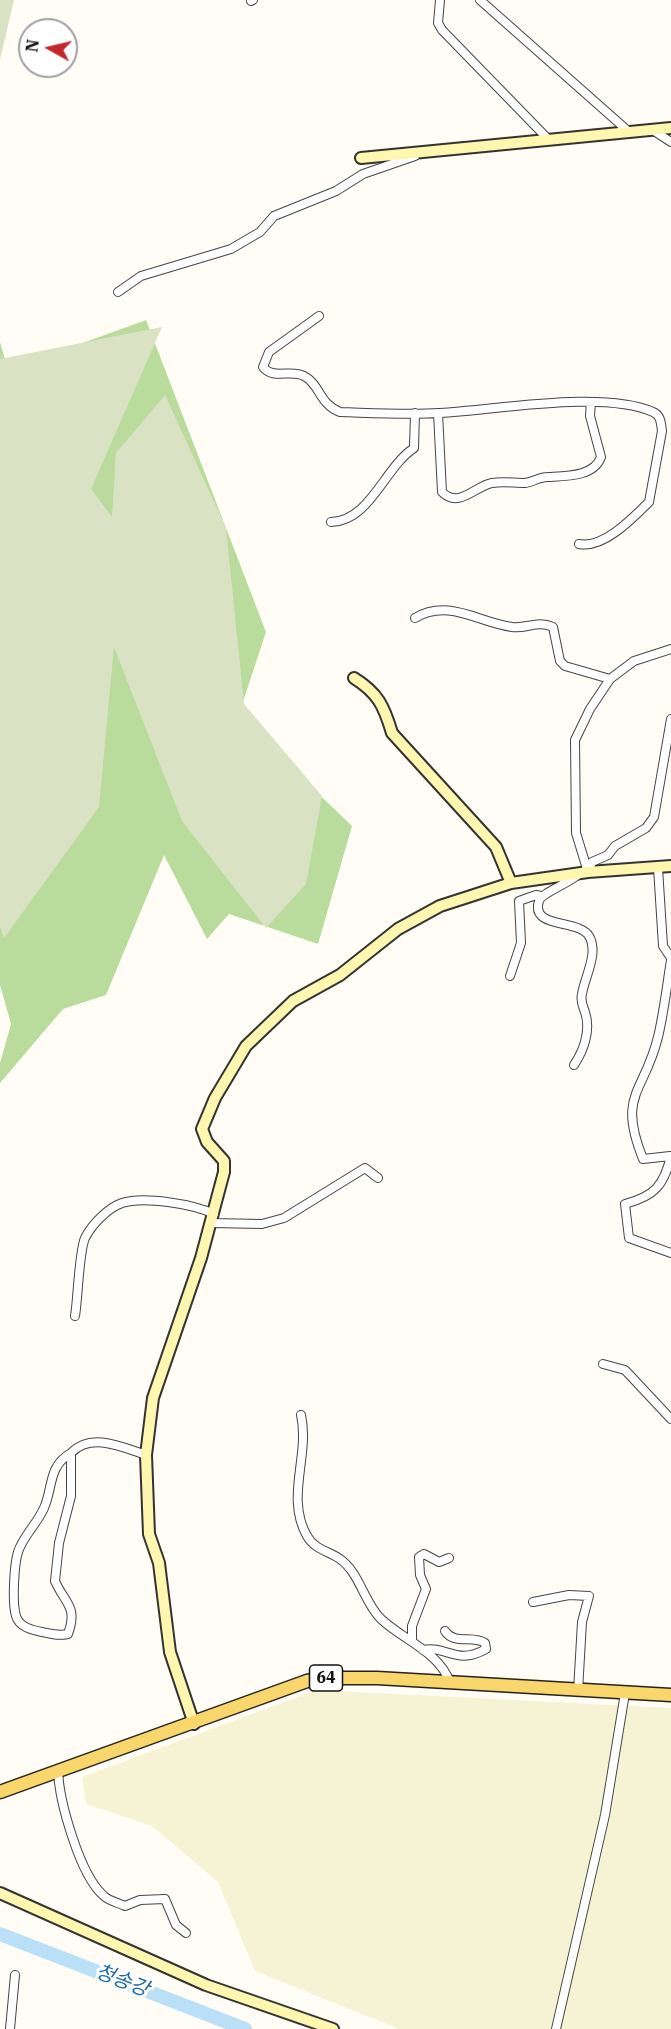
<!DOCTYPE html>
<meta charset="utf-8">
<style>
body{margin:0}
#map{position:relative;width:671px;height:2029px;overflow:hidden;background:#fffdf5;font-family:"IBM Plex Serif",serif}
canvas{display:block}
.north{position:absolute;left:18px;top:18px;width:60px;height:60px;box-sizing:border-box;background:#fff;border:2px solid #a0a0a0;border-radius:50%;rotate:278deg;font-size:16px;font-weight:700;line-height:24px;text-align:center;color:#111}
.north::after{content:'';display:block;margin:auto;width:21px;height:27px;background:#c4262e;clip-path:polygon(50% 0,100% 100%,50% 72%,0 100%)}
</style>
<div id="map">
<canvas width="671" height="2029"></canvas>
<div class="north">N</div>
</div>
<script>
const g = document.querySelector('canvas').getContext('2d');
g.lineJoin = 'round';
function fillPath(path, color) {
  g.fillStyle = color;
  g.fill(path, 'evenodd');
}
function strokePath(path, color, width, dash) {
  g.strokeStyle = color;
  g.lineWidth = width;
  g.lineCap = dash ? 'butt' : 'round';
  g.setLineDash(dash || []);
  g.stroke(path);
}
function drawText(font, color, halo, rows, align = 'center') {
  g.font = font + ' "IBM Plex Serif","Noto Sans KR",serif';
  g.lineWidth = 6;
  g.setLineDash([]);
  g.textBaseline = 'middle';
  g.strokeStyle = halo;
  g.fillStyle = color;
  for (const [text, x, y, turn = 0] of rows) {
    g.save();
    g.translate(x, y);
    g.rotate((+turn || 0) * Math.PI / 180);
    g.textAlign = isNaN(turn) ? turn : align;
    if (halo) g.strokeText(text, 0, 0);
    g.fillText(text, 0, 0);
    g.restore();
  }
}
fillPath(new Path2D(`
 M317,1690L671,1708V2029H399L255,1971L218,1882L152,1826L86,1804L82,1777Z`), '#f6f3d4');
fillPath(new Path2D(`
 M146,320L266,632L238,717L352,826L318,944L229,914L207,939L164,855L106,995L63,1009L0,1083V1063L11,1024L0,985V342L8,370Z`), '#b9dc9c');
fillPath(new Path2D(`
 M0,0H14L0,60Z
 M162,327L91,489L112,517L116,453L165,395L226,528L244,704L322,796L306,884L266,928L182,821L114,647L99,807L4,938L0,926V359Z`), '#d9e3c4');
strokePath(new Path2D(`
 M0,1934L245,2029`), '#b9e0f7', 14);
const street = new Path2D(`
 M440,0L438,23L442,30L548,139
 M480,0L628,131
 M251,1L253,0
 M654,131L671,142
 M118,292L141,276L231,249L260,232L274,216L336,191L363,174L415,156
 M319,316L269,352L263,367C273,380 291,369 304,376C320,384 319,404 340,412C373,413 407,415 440,413C497,410 603,390 653,412C661,415 661,424 662,431L649,502C632,519 603,549 579,544
 M438,413L442,492C459,509 475,486 492,483C503,481 514,483 525,483C533,482 539,477 548,477C565,476 594,477 601,457L590,416L591,402
 M331,522C370,521 384,468 414,448L415,413
 M415,618C449,598 479,623 512,627C527,629 537,620 553,627L560,661L565,666L610,679
 M658,868L663,946L671,958
 M588,872L576,833L575,740L590,709L610,679L634,661L671,649
 M588,872L592,862L608,855L615,846L646,828L654,817L671,719
 M510,976L521,943L519,901L536,895L541,896
 M574,1065C584,1050 591,1030 585,1012C583,1006 580,1001 582,994C585,976 599,953 589,936C579,919 530,929 539,901C541,893 572,882 580,873
 M670,1156L643,1159C617,1094 644,1094 658,1037C664,1012 667,985 671,960
 M671,1156C664,1185 655,1196 625,1204L629,1238L671,1253
 M211,1223L262,1224L284,1218L365,1168L378,1178
 M75,1316C78,1298 79,1251 85,1238C92,1224 108,1208 122,1203C144,1196 193,1204 214,1214
 M603,1364L625,1370L671,1419
 M301,1415C310,1456 285,1497 307,1536C315,1550 329,1551 340,1559C360,1573 364,1603 381,1619C403,1640 440,1652 450,1683
 M71,1453C48,1466 53,1488 44,1508C37,1524 23,1536 18,1552C14,1565 12,1603 16,1616C19,1627 32,1630 42,1632C52,1634 58,1636 68,1634C78,1606 65,1604 55,1581L59,1543L71,1496V1453C91,1432 122,1447 146,1455
 M533,1602L569,1595L589,1596L582,1622L578,1691
 M412,1640V1626L426,1589L420,1575L419,1557L424,1554L439,1562L449,1558
 M423,1650C447,1645 456,1666 486,1649L485,1643C473,1635 454,1645 445,1631
 M58,1770C59,1801 80,1876 104,1896C109,1901 119,1903 125,1906L140,1900L165,1899L176,1925L186,1933
 M10,2029L15,1975
 M556,2029L605,1815L625,1693`);
const secondary = new Path2D(`
 M361,158L671,128
 M354,678C378,693 384,706 392,733L496,847L511,883
 M194,1724L170,1652L159,1563L149,1534L146,1455L153,1398L201,1258L224,1172V1161L207,1142L202,1129L215,1098L246,1046L293,1001L340,975L398,929L440,906L511,883L588,872L671,866
 M0,1893L206,1985L333,2029`);
const primary = new Path2D(`
 M0,1792L307,1681L324,1678H377L671,1695`);
strokePath(street, '#444', 10);
strokePath(secondary, '#333', 14);
strokePath(primary, '#222', 15);
strokePath(street, '#fff', 8);
strokePath(secondary, '#fff6b0', 10);
strokePath(primary, '#f9d66b', 12);
for (const [x, y, w] of [
 [326,1678,33]
]) {
  const box = new Path2D();
  box.roundRect(x - w / 2, y - 13, w, 26, 4.5);
  g.fillStyle = '#fff';
  g.fill(box);
  strokePath(box, '#111', 1.5);
}
drawText('bold 16px', '#111', null, [
 ["64",326,1678]
]);
drawText('italic 20px', '#1768a6', '#fff', [
 ["청송강",122,1981,21]
]);
</script>
